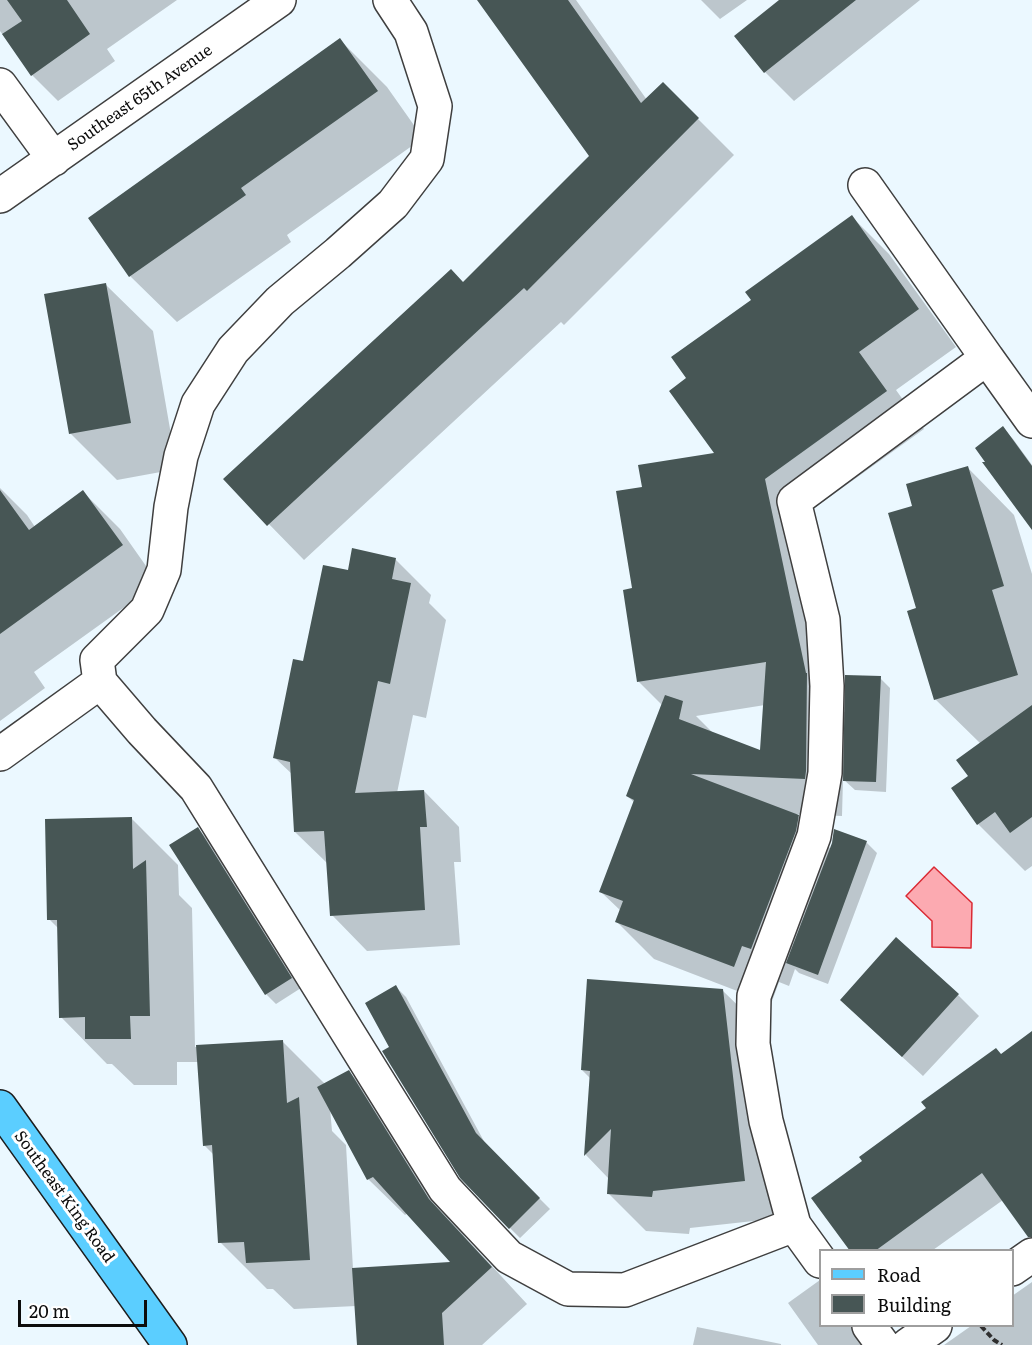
<!DOCTYPE html>
<style>
body{margin:0}
#map{position:relative;width:1032px;height:1345px;overflow:hidden;background:#ebf8ff;font-family:Literata,serif}
canvas{display:block}
.legend{position:absolute;left:819px;top:1249px;width:195px;height:78px;box-sizing:border-box;background:#fff;border:2px solid #9e9e9e;margin:0;padding:8px 10px;list-style:none;font-size:18px;color:#0c0c0c}
.legend li{display:flex;align-items:center;gap:12px;height:30px}
.legend b{width:30px;border:2px solid #9e9e9e}
.scale{position:absolute;left:18px;top:1300px;width:129px;height:27px;box-sizing:border-box;border:3px solid #0c0c0c;border-top:0;padding-left:8px;font-size:18px;line-height:21px;white-space:nowrap;color:#0c0c0c;-webkit-text-stroke:4px #fff;paint-order:stroke}
</style>
<div id="map">
<canvas width="1032" height="1345"></canvas>
<ul class="legend">
<li><b style="height:8px;background:#5bceff"></b>Road</li>
<li><b style="height:16px;background:#475655"></b>Building</li>
</ul>
<div class="scale">20 m</div>
</div>
<script>
const g = document.querySelector('canvas').getContext('2d');
g.lineJoin = 'round';
function fillPath(path, color) {
  g.fillStyle = color;
  g.fill(path, 'evenodd');
}
function strokePath(path, color, width, dash) {
  g.strokeStyle = color;
  g.lineWidth = width;
  g.lineCap = dash ? 'butt' : 'round';
  g.setLineDash(dash || []);
  g.stroke(path);
}
function drawText(font, color, halo, rows, align = 'center') {
  g.font = font + ' Literata,serif';
  g.lineWidth = 6;
  g.setLineDash([]);
  g.textBaseline = 'middle';
  g.strokeStyle = halo;
  g.fillStyle = color;
  for (const [text, x, y, turn = 0] of rows) {
    g.save();
    g.translate(x, y);
    g.rotate((+turn || 0) * Math.PI / 180);
    g.textAlign = isNaN(turn) ? turn : align;
    if (halo) g.strokeText(text, 0, 0);
    g.fillText(text, 0, 0);
    g.restore();
  }
}
const water = new Path2D(`
 M934,867L972,903L971,948L932,947V921L906,896Z`);
fillPath(water, '#fcaab1');
strokePath(water, '#da2a34', 1.5);
fillPath(new Path2D(`
 M0,0H177L107,49L115,61L58,101L32,75L0,31Z
 M478,0H576L647,100L663,84L734,155L564,325L561,322L304,560L225,479L464,283L591,156Z
 M701,0H747L720,19Z
 M782,0H920L794,101L765,72L737,36Z
 M340,40L387,87L423,138L287,235L291,242L177,322L130,276Z
 M852,217L889,254L956,347L896,390L924,429L802,517L842,710L846,713L880,678L890,688L886,792L855,790L843,779L842,816L795,814L831,849L866,842L877,853L828,984L799,973L795,969L789,986L779,982L771,1004L654,959L617,922L621,911L601,892L635,803L627,796L662,705L639,682L633,590L643,488L717,454L688,378L753,300ZM765,705L762,753L714,734L696,716Z
 M106,285L153,331L177,469L117,480L70,433Z
 M1003,428L1013,439L1032,465V528Z
 M968,468L1014,515L1032,574V866L1025,871L978,824L953,789L970,776L981,744L935,699L918,608L914,507Z
 M0,488L27,515L35,527L83,492L120,529L158,583L34,672L45,688L0,721Z
 M395,559L431,595L429,603L446,620L426,718L413,715L397,793L424,791L459,827L461,862H454L460,945L367,951L332,915L328,864L295,832L293,775L275,758L304,663L349,572Z
 M132,819L178,865L179,895L192,908L195,1047L282,1041L325,1084L348,1071L385,1108L465,1237L527,1304L482,1345H358L356,1306L294,1309L273,1289H267L220,1242L214,1155L204,1145L198,1062H177V1085H134L112,1064H107L61,1017L59,929L49,919ZM330,1108L368,1179L405,1215L408,1213L453,1263L353,1269L346,1145L332,1131Z
 M198,829L208,839L301,988L276,1004L266,994Z
 M396,987L406,997L486,1145L550,1209L520,1238L510,1228L391,1048Z
 M722,990L760,1027L781,1218L690,1228L689,1234L646,1231L608,1193L609,1179L586,1155L591,1079L582,1070Z
 M958,995L979,1016L923,1076L862,1020Z
 M1032,1033V1239L1003,1200L933,1250H851L864,1161Z
 M820,1280V1326H875L866,1345H818L788,1303Z
 M1032,1282V1345H944L971,1326H1012V1296Z
 M697,1327L781,1344V1345H693Z`), '#0003');
fillPath(new Path2D(`
 M7,0H67L90,34L31,76L2,34L22,21Z
 M477,0H568L641,103L663,82L699,118L527,291L524,288L267,526L223,479L451,269L463,282L589,156Z
 M779,0H856L764,73L734,36Z
 M340,38L378,91L241,188L246,195L129,277L88,218Z
 M852,215L919,309L859,352L887,391L765,479L806,673H807L806,771L805,779L691,774L799,815L796,831L751,949L742,946L734,967L615,922L623,901L599,892L634,800L626,796L665,695L683,701L679,719L760,750L766,662L637,682L623,590L632,588L616,491L642,487L638,465L714,453L669,391L686,378L671,357L751,300L745,292Z
 M106,283L131,423L69,434L44,294Z
 M1003,426L1032,466V530L982,462H985L975,448Z
 M968,466L1004,586L992,590L1018,675L934,700L907,611L916,608L888,513L912,506L906,484Z
 M0,490L29,530L83,490L123,545L0,634Z
 M352,548L396,558L392,579L411,583L390,684L378,681L355,793L424,790L427,827H420L425,910L330,916L324,831L294,832L290,762L273,758L293,659L303,661L323,565L348,570Z
 M845,675L881,676L876,782L843,781Z
 M1032,705V817L1010,833L995,812L977,825L951,788L968,776L956,760Z
 M132,817L133,869L146,860L150,1016H130L131,1039H85V1017L59,1018L57,920H47L45,819Z
 M198,827L292,978L265,995L169,845Z
 M834,829L867,841L818,975L786,963L832,843Z
 M896,937L959,994L902,1057L840,1000Z
 M587,979L723,989L745,1181L653,1191L652,1197L607,1194L611,1129L584,1156L590,1071L581,1070Z
 M396,985L476,1133L540,1198L509,1229L460,1178L382,1051L389,1047L365,1003Z
 M1032,1031V1237H1028L982,1173L875,1251H850L811,1198L862,1161L859,1157L926,1108L921,1102L996,1048L1001,1054Z
 M283,1040L287,1103L299,1097L310,1260L246,1263L244,1242L218,1243L212,1145L203,1146L196,1045Z
 M349,1070L429,1199L492,1267L442,1313L444,1345H357L352,1268L450,1262L373,1177L367,1180L317,1087Z`), '#475655');
const minor = new Path2D(`
 M390,0L411,32L435,106L427,159L393,204L338,253L280,301L233,350L198,404L181,456L171,507L164,570L147,610L97,660L100,682L142,731L196,788L445,1189L509,1257L568,1289L625,1290L794,1225L820,1261
 M0,85L54,159
 M865,185L987,358
 M0,196L279,0
 M0,754L100,682
 M794,1225L766,1121L753,1044L754,996L814,836L825,773L827,686L823,620L794,501L987,358L1032,421
 M1012,1269L1032,1255
 M869,1326L883,1345
 M908,1345L935,1326`);
const major = new Path2D(`
 M0,1107L170,1345`);
strokePath(minor, '#3f3f3f', 36);
strokePath(major, '#1d1d1d', 36);
strokePath(new Path2D(`
 M981,1326L994,1340L1002,1345`), '#2e2e2e', 4, [6, 3]);
strokePath(minor, '#fff', 33);
strokePath(major, '#5bceff', 33);
drawText('16px', '#0c0c0c', '#fff', [
 ["Southeast 65th Avenue",140,98,-35],
 ["Southeast King Road",64,1197,54]
]);
</script>
